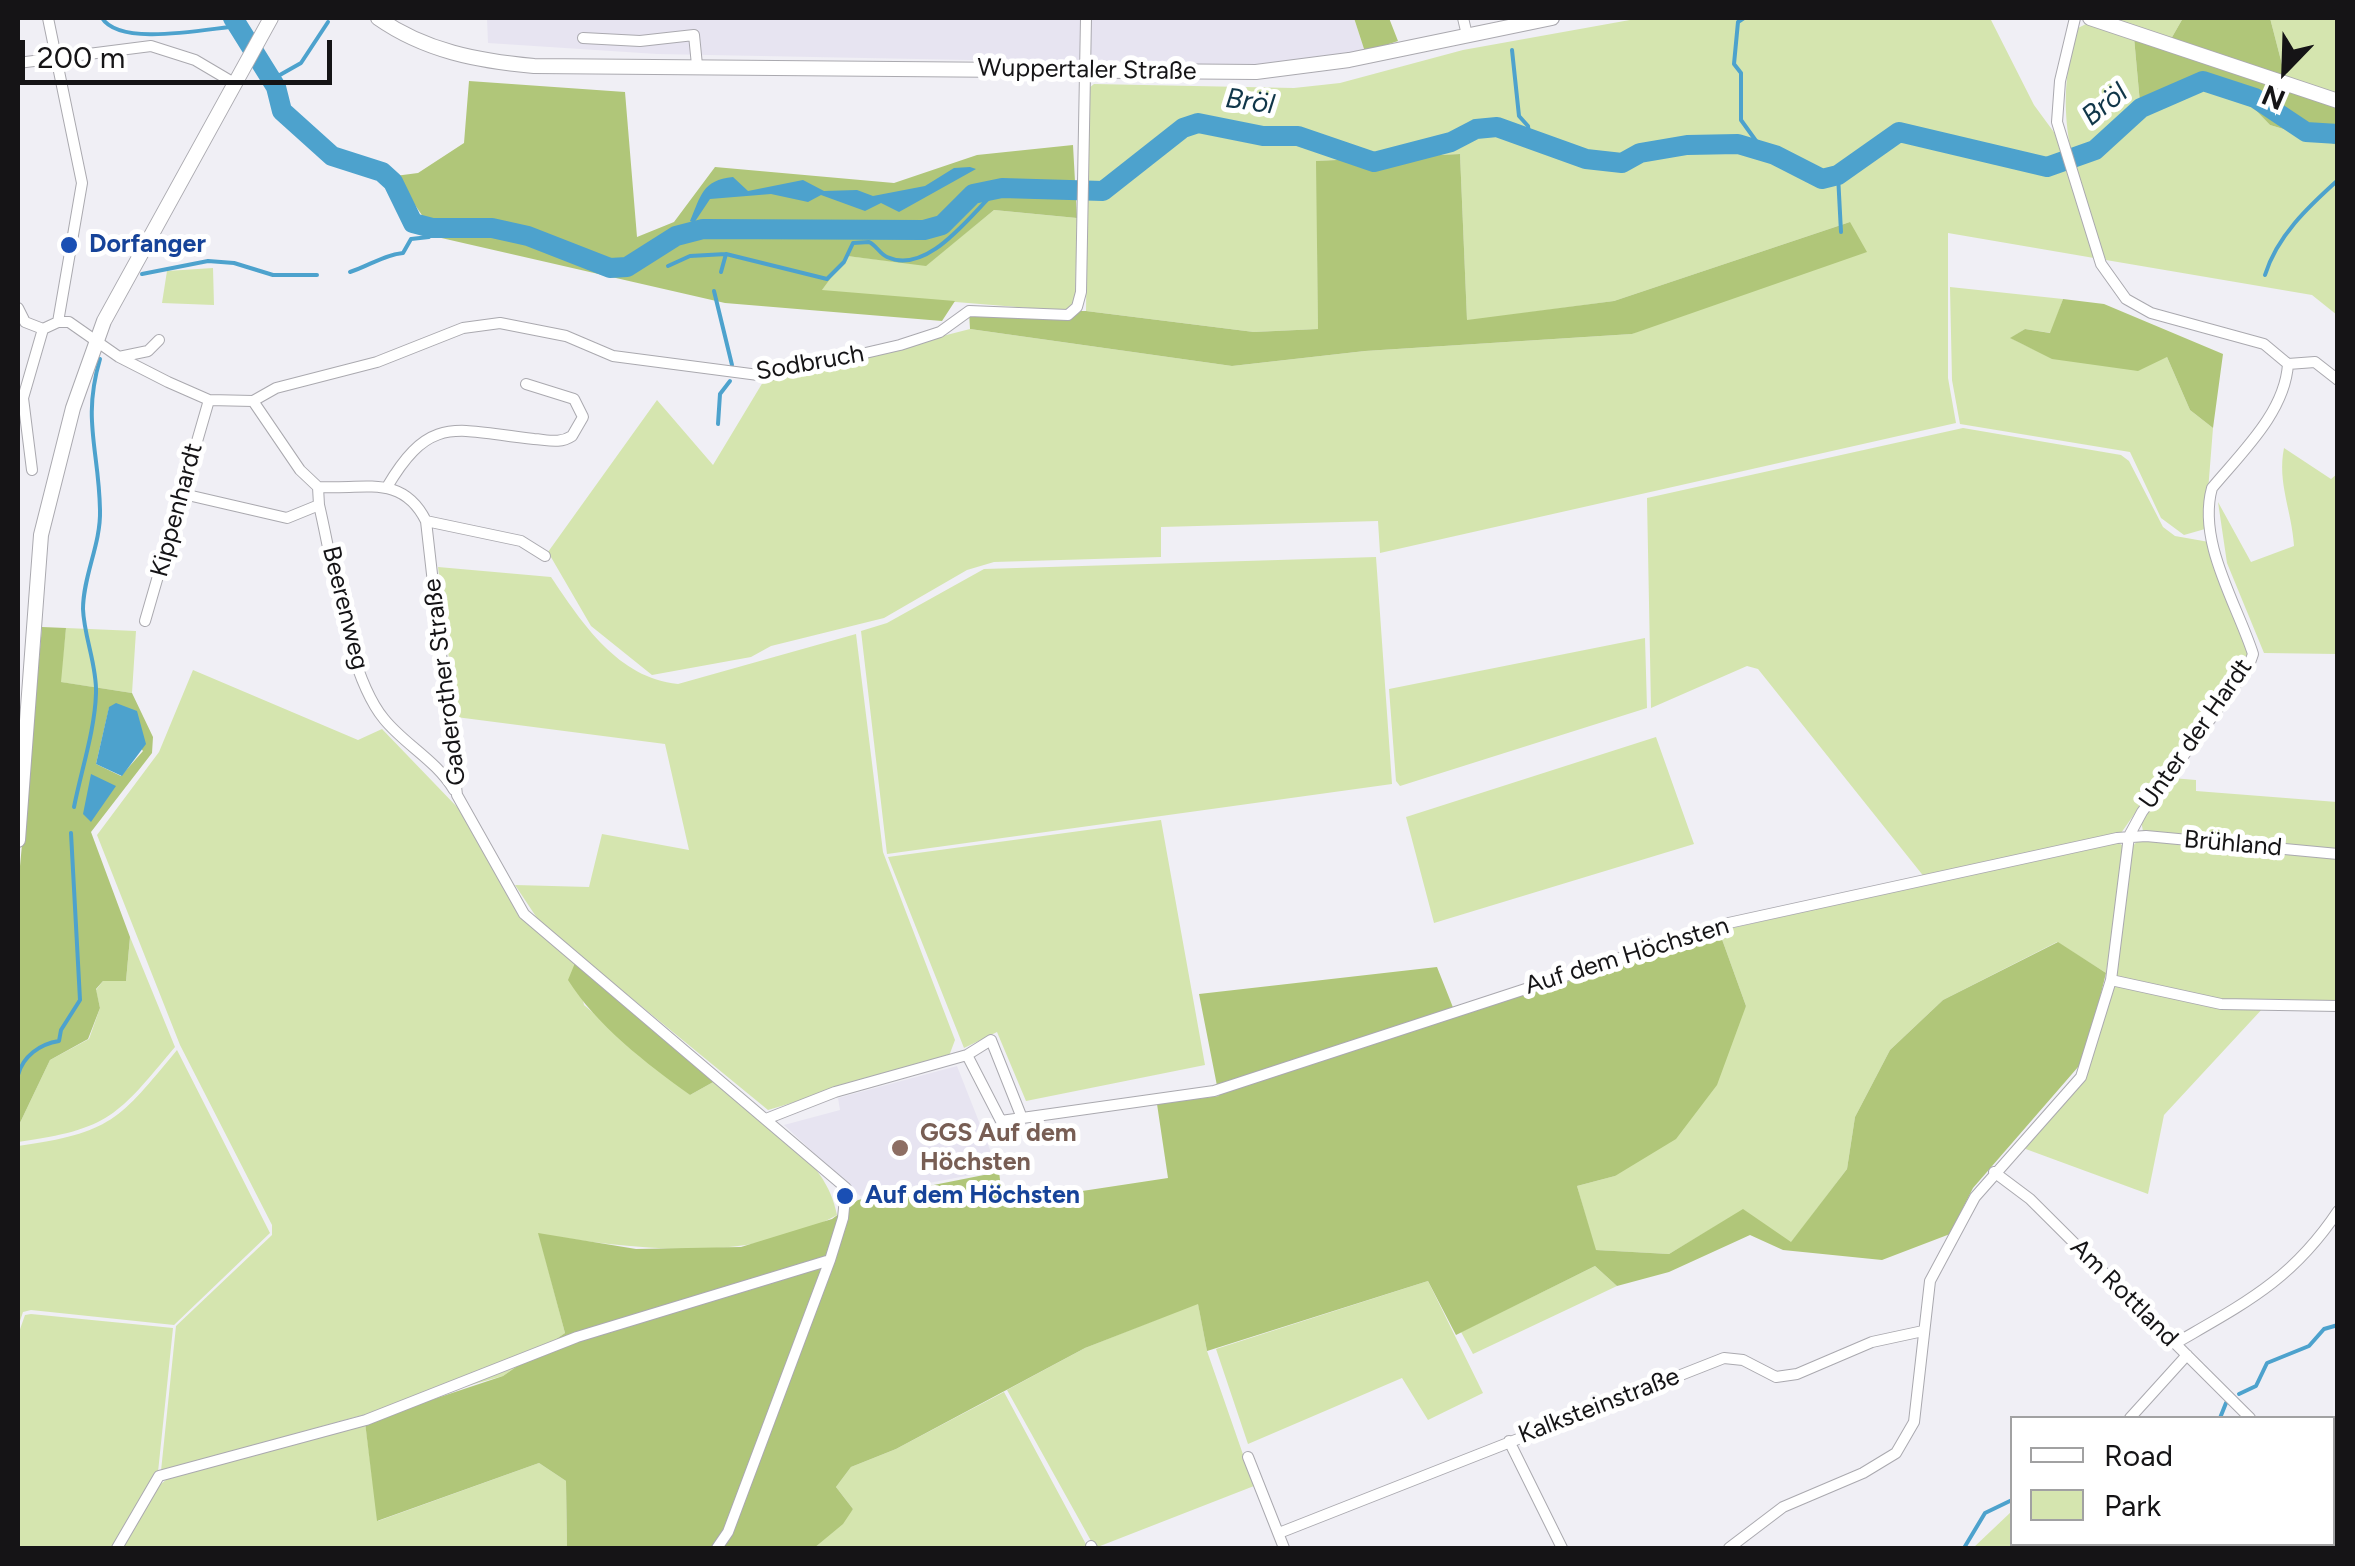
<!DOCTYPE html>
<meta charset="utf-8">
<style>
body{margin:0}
#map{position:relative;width:2355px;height:1566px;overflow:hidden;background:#f0eff5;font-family:Figtree,sans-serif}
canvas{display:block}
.frame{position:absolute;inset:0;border:20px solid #151416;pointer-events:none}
.legend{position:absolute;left:2010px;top:1416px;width:325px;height:130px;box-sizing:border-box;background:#fff;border:2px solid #a1a1a2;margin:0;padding:12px 18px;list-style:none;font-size:30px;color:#151416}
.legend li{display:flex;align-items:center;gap:20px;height:50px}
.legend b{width:50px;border:2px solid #a1a1a2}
.north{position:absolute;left:2235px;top:20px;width:100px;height:100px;-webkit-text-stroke:8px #fff;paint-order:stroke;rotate:203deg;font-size:28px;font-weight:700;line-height:40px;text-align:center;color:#151416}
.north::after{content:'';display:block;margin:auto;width:35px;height:45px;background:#151416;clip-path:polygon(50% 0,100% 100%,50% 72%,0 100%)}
.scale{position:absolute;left:20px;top:40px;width:312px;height:45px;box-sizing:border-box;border:5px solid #151416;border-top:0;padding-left:12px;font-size:30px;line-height:35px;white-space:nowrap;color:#151416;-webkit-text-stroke:8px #fff;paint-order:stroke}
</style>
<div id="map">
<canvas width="2355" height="1566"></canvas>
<div class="frame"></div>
<ul class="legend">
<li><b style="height:12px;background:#fff"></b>Road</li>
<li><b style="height:28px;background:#d5e5af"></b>Park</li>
</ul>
<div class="north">N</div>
<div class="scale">200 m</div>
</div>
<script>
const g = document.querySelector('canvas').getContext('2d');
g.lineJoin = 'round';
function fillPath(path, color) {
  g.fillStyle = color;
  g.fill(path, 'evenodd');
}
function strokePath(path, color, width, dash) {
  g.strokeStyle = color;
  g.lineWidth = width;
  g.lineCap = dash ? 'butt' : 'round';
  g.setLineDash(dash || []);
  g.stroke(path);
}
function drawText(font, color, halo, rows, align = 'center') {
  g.font = font + ' Figtree,sans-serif';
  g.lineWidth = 10;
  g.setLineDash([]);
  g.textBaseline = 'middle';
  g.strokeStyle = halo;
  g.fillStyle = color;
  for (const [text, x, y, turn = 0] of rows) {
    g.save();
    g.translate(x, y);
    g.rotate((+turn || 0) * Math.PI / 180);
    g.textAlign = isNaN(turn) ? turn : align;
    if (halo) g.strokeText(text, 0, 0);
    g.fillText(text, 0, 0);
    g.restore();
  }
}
fillPath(new Path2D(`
 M487,18H1354L1365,52L1282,66L657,54L488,43Z
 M957,1066L998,1170L860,1196L784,1125L840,1110L838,1098Z`), '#e7e4f1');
fillPath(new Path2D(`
 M1641,18H1990L2034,105L2056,135L2094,258L1948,233V378L1956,423L1380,553L1378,521L1161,527V557L994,562L967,570L884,618L771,646L751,657L652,675L591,626L548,552L657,400L713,465L763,382L970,329L1232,366L1365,351L1632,334L1850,222L1614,301L1467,321L1460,154L1317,161L1318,329L1254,332L1086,311L1089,88L1094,84L1294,88L1340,83L1463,50Z
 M2107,18H2183L2171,39Z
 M2270,18H2337V95L2285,76Z
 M2086,24L2134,37L2140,103L2158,110L2180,97L2206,89L2255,108L2270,125L2337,145V315L2312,295L2106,260C2075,180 2050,112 2078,28Z
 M994,210L1077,218L1075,305L1066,311L821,291L847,256L926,265Z
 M213,268L214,305L162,303L167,271Z
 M1950,287L2063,299L2051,333L2025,329L2011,338C2063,368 2109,363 2167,357L2190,410L2213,428L2205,529L2184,535L2161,518L2130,452L1960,424L1952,380Z
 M1963,428L2121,455L2129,461L2163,527L2175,536L2209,542L2249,652L2121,833L1925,878L1758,669L1747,666L1651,708L1647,498Z
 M2284,448L2331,479L2337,474V654L2264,653L2227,563L2218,502L2251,562L2294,546C2292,511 2277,483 2284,448Z
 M1376,557L1392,784L887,854L861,631L887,623L984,569Z
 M438,567L551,577C582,623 618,678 678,684L856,634L883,852L955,1040L949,1056L768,1110L541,924L515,885L589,887L602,834L689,850L665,744L456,717Z
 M66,628L136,631L132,693L60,682Z
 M1645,638L1647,708L1400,786L1396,781L1389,689Z
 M193,670L358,740L382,729L460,810L506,892L575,963L584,1005L690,1095L715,1081C758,1118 827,1156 837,1215C750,1265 633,1249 539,1234L565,1333L503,1376L161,1471L176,1326L272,1235V1225L180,1045L97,835L159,752Z
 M1656,737L1694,844L1434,923L1406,817Z
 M2172,778L2196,780V791L2337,802V852L2143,831L2141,821Z
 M1161,820L1205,1065L1026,1101L997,1032L964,1048L888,857Z
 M2139,839L2337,857V1005L2228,1001L2116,977L2132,847Z
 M2117,841L2125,848L2106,973L2057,942L1943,1000L1890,1050L1855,1117L1847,1169L1791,1243L1743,1210L1669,1254L1595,1250L1577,1186L1615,1176L1746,1006L1719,931Z
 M130,937L175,1047C117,1116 110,1129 18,1142V1127L50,1060L89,1039L100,1008L96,990L103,981H126Z
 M2113,984L2264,1007L2164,1115L2148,1194L2023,1148L2084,1080Z
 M177,1050L270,1233L174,1325L31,1310L23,1312L18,1327V1146C111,1133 119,1120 177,1050Z
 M1595,1266L1617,1286L1473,1354L1461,1332Z
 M1428,1281L1483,1393L1428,1420L1402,1378L1248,1444L1216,1349Z
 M1198,1303L1207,1351L1254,1486L1095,1548L1007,1390L1085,1348Z
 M31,1314L173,1328L158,1472L114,1548H18V1335L25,1315Z
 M1004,1392L1088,1548H814L853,1509L836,1487L851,1467L896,1449Z
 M365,1422L378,1521L539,1463L566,1481L567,1548H121L157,1487L171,1476Z
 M2012,1511V1544L2069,1547L1973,1548Z`), '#d5e5af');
fillPath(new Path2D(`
 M1354,18H1389L1398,41L1365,52Z
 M2183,18H2270L2285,76L2171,39Z
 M2134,37L2337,106V145L2270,125L2254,108L2206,89L2148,111L2140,103Z
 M469,81L625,92L637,237L674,222L715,167L894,183L977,155L1073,145L1077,218L994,210L926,266L847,256L822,290L955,301L942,321L725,303L437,237L395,176L418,173L464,143Z
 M1460,154L1467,320L1614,301L1850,222L1867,252L1632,334L1365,351L1232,366L970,329L969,311H1086L1254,332L1318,329L1316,161Z
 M2063,299L2104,304L2223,354L2213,428L2190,410L2167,357L2138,371L2052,359L2010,338L2025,329L2050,333Z
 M42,627L66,628L61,682L132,693L153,737L152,753L91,832L130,937L126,981H103L96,989L100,1008L88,1039L50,1060L18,1127V888ZM109,708L143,751L121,776L96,764Z
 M1719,931L1746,1006L1717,1085L1676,1139L1615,1176L1577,1186L1596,1250L1669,1254L1743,1209L1791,1242L1847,1169L1855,1117L1890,1050L1943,1000L2058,942L2106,973L2085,1059L1973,1188L1950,1234L1882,1260L1783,1250L1750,1235L1669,1272L1617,1286L1595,1266L1456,1335L1428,1281L1207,1351L1198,1304L1085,1348L896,1449L851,1467L836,1487L853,1509L843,1524L814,1548H567L566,1481L539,1463L377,1521L365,1422L503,1376L565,1333L538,1233L636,1249L741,1247L832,1219L858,1200L999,1172L1003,1203L1168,1178L1157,1104L1219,1096L1199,994L1437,967L1454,1010L1563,983Z
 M575,963L715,1081L690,1095C647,1064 596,1025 568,980Z`), '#b0c679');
fillPath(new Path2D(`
 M970,167L976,169L899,212L881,203L865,211L821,195L808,202L771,194L710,199L694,223L690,221C701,196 702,180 733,177L748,191L803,180L824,191L857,190L873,196L925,186L954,168Z
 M116,703L137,711L146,744L122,776L96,764L109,707Z
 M91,774L116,786L91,822L83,814Z`), '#4da2cd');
strokePath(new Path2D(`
 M102,18C120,47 205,29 238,26
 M1744,18L1738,22L1734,64L1741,73V120L1764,152
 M1512,50L1519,116L1528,126L1530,141
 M271,80L301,63L328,22
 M1838,175L1841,232
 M668,266L690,256L726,254
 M350,272C369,266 383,255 403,253L411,239L429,237L436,229
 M721,272L726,254L827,279L844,262L853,243L869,242C876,245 880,254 887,257C929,276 972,212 998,189
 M142,274L208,261L234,263L273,275H317
 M2265,275C2277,236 2308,207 2338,180
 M714,291L732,365
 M718,424L720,394L730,381
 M74,807C81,771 95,730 96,693C97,665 84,637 83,609C83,576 101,544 100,510C99,450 82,420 100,359
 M18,1075C23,1056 40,1044 59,1041L61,1030L80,1000L71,833
 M2239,1394L2256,1386L2267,1363L2309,1346L2324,1329L2338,1325
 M2220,1418L2226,1403
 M1964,1548L1985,1513L2012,1500`), '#4da2cd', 4);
strokePath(new Path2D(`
 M233,18L276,87L282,111L332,156L382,172L393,182L413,223L432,228H492L528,236L610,268L627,267L676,236L703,229L924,230L942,225L973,194L1002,188L1103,191L1183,128L1198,123L1263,136H1298L1374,162L1451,142L1476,129L1497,127L1586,159L1622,163L1640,153L1687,145L1738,144L1775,155L1822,179L1838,175L1899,132L2047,167L2095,150L2141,108L2203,81L2255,98L2306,132L2338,134`), '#4da2cd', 20);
const minor = new Path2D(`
 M48,18L82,183L58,322
 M1463,18L1467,35
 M583,38L640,41L694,35L697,65
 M18,63L151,46L195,60L234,83
 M18,308L25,322L43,329
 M119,357L148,351L159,340
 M2288,364L2315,362L2338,380
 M253,401L300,470L318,487C363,490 402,473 426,521L457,795L524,914L846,1188L843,1218L830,1260L728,1532L717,1548
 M253,401L276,388L377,362L463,328L500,323L566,336L613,356L766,376L900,345L940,332L969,311L1068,315L1077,307L1081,292L1086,18
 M32,470L23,398L43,329L58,322H69L119,357L168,382L209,400L253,401
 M387,487C431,412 457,431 534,439C548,440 560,444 572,436L583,417L574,399L526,384
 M179,493L287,518L319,505L318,487
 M319,505C333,563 347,674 384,719C405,745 436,760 454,790
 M426,521L521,541L545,556
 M145,621L209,400
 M2111,980L2221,1004L2338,1006
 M967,1055L1001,1121L1214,1091L1724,924L2117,838L2146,836L2338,854
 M766,1119L835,1092L967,1055L991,1040L1022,1118
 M1994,1172L2030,1199L2250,1418
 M2176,1343C2245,1303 2292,1280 2338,1211
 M2130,1418L2187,1355
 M1509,1441L1562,1548
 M1248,1457L1284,1548
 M1279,1533L1724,1358L1743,1360L1776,1377L1797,1374L1872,1342L1923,1331
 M1091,1546L1092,1548
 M117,1548L159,1476L366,1420L577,1337L830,1260
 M1729,1548L1783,1507L1863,1473L1896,1453L1914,1422L1930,1281L1975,1197L2081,1077L2111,980L2129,836L2142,812L2248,668L2253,654C2237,604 2197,542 2212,488C2242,452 2285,412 2288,364L2264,344L2151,313L2126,299L2101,264L2057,122L2060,81L2075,18`);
const secondary = new Path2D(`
 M378,18C425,51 478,61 534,66L1256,72L1349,60L1552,18
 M2090,18L2338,101
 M18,840L41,535L73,408L104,321L271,18
 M2332,1495L2338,1490
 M2290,1548L2293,1544`);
strokePath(minor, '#aaa9af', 12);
strokePath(secondary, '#aaa9af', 16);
strokePath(minor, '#fff', 10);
strokePath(secondary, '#fff', 14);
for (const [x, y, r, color] of [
 [69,245,10,"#1a4fb4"],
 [900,1148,10,"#8d6e63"],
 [845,1196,10,"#1a4fb4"]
]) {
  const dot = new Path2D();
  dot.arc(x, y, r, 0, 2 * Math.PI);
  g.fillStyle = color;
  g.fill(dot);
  strokePath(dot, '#fff', 4);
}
drawText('25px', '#151416', '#fff', [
 ["Wuppertaler Straße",1087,70,1],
 ["Sodbruch",810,363,-10],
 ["Kippenhardt",177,510,-75],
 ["Beerenweg",345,608,76],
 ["Gaderother Straße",445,682,-97],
 ["Unter der Hardt",2196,734,-55],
 ["Brühland",2233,844,5],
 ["Auf dem Höchsten",1627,956,-17],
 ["Am Rottland",2124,1293,45],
 ["Kalksteinstraße",1599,1406,-21]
]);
drawText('bold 25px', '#164399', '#fff', [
 ["Dorfanger",89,245],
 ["Auf dem Höchsten",865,1196]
], 'left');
drawText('bold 25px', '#785e54', '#fff', [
 ["GGS Auf dem",920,1134],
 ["Höchsten",920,1163]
], 'left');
drawText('italic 28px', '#103649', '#fff', [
 ["Bröl",1250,102,8],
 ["Bröl",2105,105,-39]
]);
</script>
